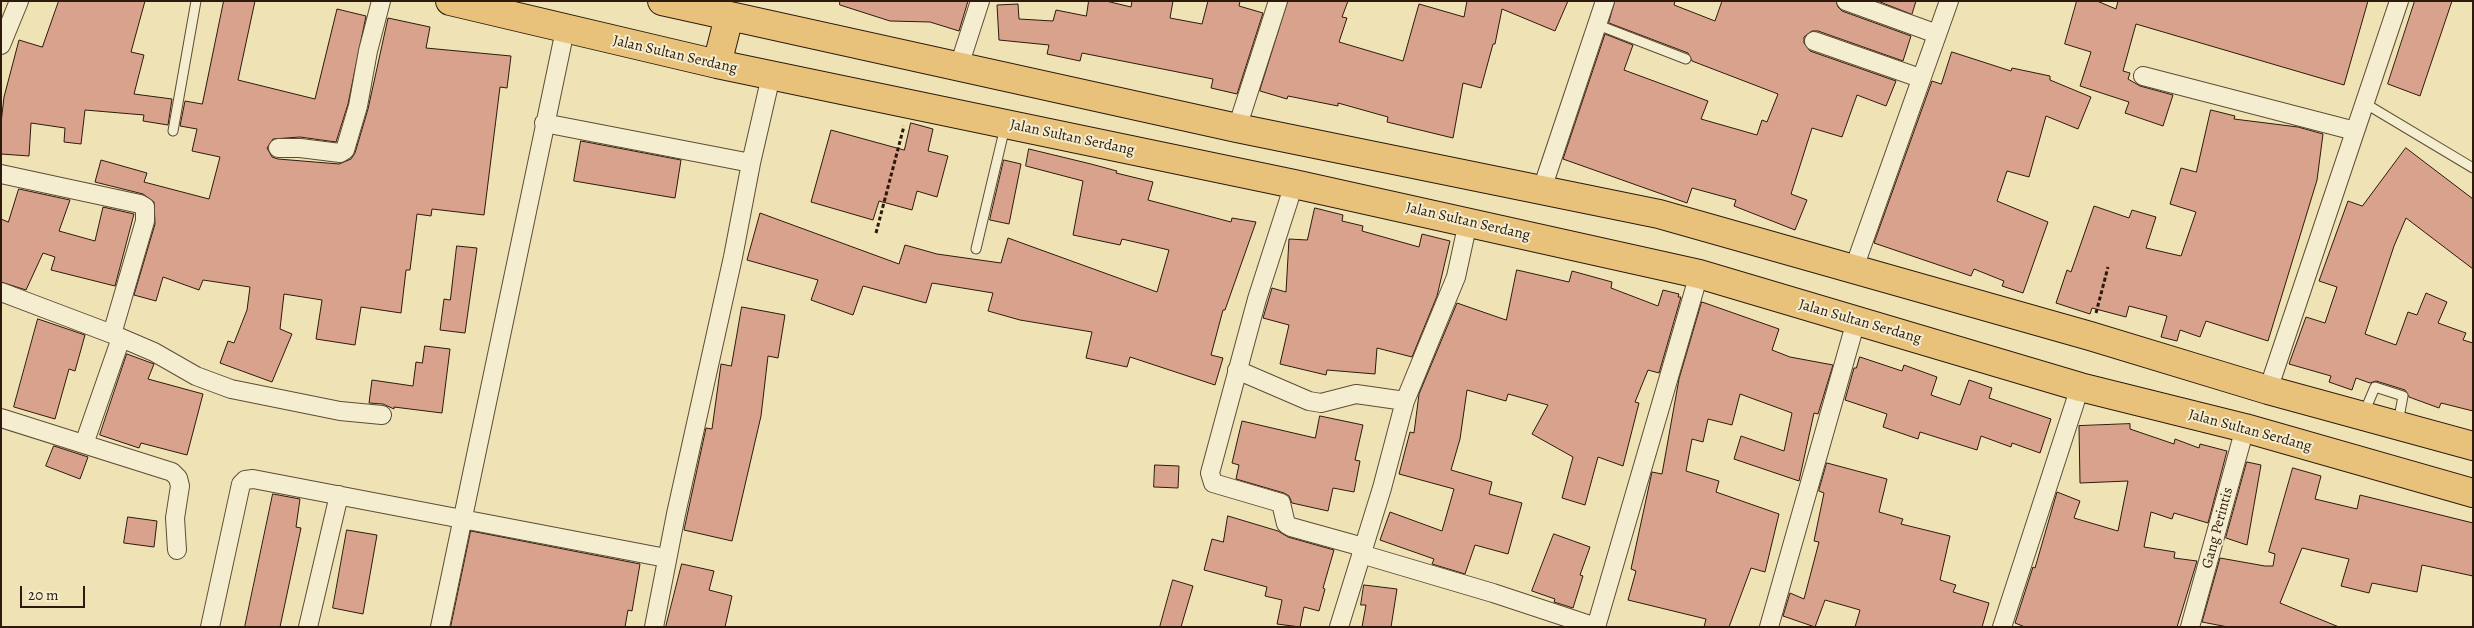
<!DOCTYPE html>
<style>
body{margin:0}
#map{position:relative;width:2474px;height:628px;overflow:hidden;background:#efe3b5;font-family:Alegreya,serif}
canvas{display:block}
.frame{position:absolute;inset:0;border:2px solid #2d1a0d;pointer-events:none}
.scale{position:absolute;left:20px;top:586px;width:65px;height:22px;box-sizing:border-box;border:2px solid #2d1a0d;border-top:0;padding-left:6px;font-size:15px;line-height:18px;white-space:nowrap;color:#2d1a0d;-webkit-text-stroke:4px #f5edcf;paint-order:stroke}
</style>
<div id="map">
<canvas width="2474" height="628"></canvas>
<div class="frame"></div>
<div class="scale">20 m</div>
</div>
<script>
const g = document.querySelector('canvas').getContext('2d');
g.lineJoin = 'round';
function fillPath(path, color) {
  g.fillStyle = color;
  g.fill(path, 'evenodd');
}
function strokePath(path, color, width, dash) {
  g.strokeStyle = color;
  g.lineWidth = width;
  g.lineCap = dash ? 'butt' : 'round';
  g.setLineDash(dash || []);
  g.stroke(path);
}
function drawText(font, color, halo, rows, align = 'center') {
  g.font = font + ' Alegreya,serif';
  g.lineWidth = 4;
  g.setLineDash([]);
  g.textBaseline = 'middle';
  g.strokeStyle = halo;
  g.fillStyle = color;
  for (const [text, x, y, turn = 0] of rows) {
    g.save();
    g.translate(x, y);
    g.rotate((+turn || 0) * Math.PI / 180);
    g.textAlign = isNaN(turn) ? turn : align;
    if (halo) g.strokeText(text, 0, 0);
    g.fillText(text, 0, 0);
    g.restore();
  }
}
const building = new Path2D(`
 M59,1H145L131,52L144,55L134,94L172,99L168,125L143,121L144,115L85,110L81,144L64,142L65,128L31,123L29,156L1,154V123L4,97L19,40L42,47Z
 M224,1H255L238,80L315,99L337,9L366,16L348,104L336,142L300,137L273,139L267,148L272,157L278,159L339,164L351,159L355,153L368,109L388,18L430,27L426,48L511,56L507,88L500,87L484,215L432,209L431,216L417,214L410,270H406L401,313L361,307L355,345L316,339L322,300L284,294L280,329L292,334L272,382L220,363L228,341L234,343L247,310L250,287L203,280L199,290L163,277L156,301L134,295L155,224L154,202L143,194L95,182L101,160L147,173L144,182L209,199L220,157L192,151L197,129L180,126L185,101L202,104Z
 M840,1H968L959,31L930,22L890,21L840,5Z
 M1089,1H1106L1131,7L1132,1H1173L1170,18L1202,24L1208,1H1240L1239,6L1263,13L1237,94L1211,88L1213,79L1082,53L1080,61L1047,54L1049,45L999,40L997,5L1018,4L1019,19L1053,21L1056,10L1086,16Z
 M1288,1H1348L1342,17L1347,18L1339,42L1403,61L1419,4L1464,17L1467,1H1568L1555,31L1502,9L1495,44H1493L1481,88L1463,83L1453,138L1387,122L1388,117L1338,103V106L1288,96L1287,99L1260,91Z
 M1615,1H1675L1674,5L1715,21L1722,1H1836L1838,7L1842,11L1911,36L1903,61L1818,31H1812L1804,37V43L1810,51L1896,81L1886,106L1857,95L1842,137L1812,128L1791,194L1807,200L1795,230L1734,206L1736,200L1692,188L1687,203L1563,159L1605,34L1633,45L1624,70L1708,101L1701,119L1757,135L1762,120L1767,122L1778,94L1692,61L1688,53L1609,23Z
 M1878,1H1916L1912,14Z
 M2077,1H2097L2116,9L2118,1H2368L2344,85L2136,24L2123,71L2130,73L2128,79L2140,86L2173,95L2163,126L2125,113L2129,102L2080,86L2091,52L2065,44Z
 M2415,1H2452L2420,96L2388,84Z
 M1952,52L2011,71L2012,68L2050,76V80L2091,97L2078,129L2046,116L2029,177L2007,171L1997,201L2048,222L2023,293L2002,286L2004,281L1974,269L1971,276L1874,243L1932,81L1941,84Z
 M2211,110L2235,116L2234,119L2298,127L2323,134L2317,180L2268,341L2206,321L2200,337L2180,330L2177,341L2161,337L2167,316L2129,306L2126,317L2092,308L2090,314L2056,303L2067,270L2071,272L2094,206L2129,218L2132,210L2156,217L2146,248L2181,256L2196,212L2170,204L2181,168L2196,172Z
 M911,123L933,129L928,151L948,156L937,197L917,191L912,210L879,201L873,220L811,202L831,130L904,150Z
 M581,141L681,160L675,198L574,181Z
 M2406,148L2473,199V269L2406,218L2394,246L2365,334L2396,345L2408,312L2417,315L2426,293L2447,302L2438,323L2466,333L2463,340L2473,343V411L2441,403L2439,408L2409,397L2405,390L2376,381L2370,383L2356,378L2352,390L2329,382L2331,376L2289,364L2306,317L2325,323L2337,287L2319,281L2348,201L2362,206Z
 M1029,149L1091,164L1117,171L1116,173L1153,182L1148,200L1231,222L1232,218L1256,222L1225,310H1223L1211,355L1223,358L1215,385L1130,357L1127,367L1086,358L1092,332L1020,320L988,311L993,293L932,283L926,303L863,286L853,315L811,300L818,280L747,260L760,213L899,264L905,245L937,254L1001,263L1008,238L1157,292L1169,250L1122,239L1120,245L1073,235L1083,181L1026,166Z
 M1004,160L1021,164L1009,224L990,220Z
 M19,189L70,200L59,231L95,241L103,207L134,214L115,286L51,270L55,257L43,253L26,290L1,282V219L8,222Z
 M1315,208L1343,215L1342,221L1363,226L1362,231L1419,247L1422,234L1450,241L1437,296L1412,357L1377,348L1375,374L1327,370L1326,375L1280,364L1289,325L1263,318L1272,288L1286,292L1289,239L1307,240Z
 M457,246L477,248L465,333L440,330L444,299L450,300Z
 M1517,270L1569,282L1572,271L1612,282L1611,288L1658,306L1663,290L1679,294L1678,297H1681L1659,373L1648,370L1635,402L1639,403L1623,466L1598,457L1585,505L1562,498L1573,457L1532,434L1548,405L1508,394L1506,401L1467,390L1460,439L1451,470L1492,482L1489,494L1522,503L1508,554L1475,545L1465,574L1432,564L1434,559L1380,540L1390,512L1442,531L1454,489L1399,474L1410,432L1414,433L1419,394L1457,303L1506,320Z
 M1702,302L1779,329L1772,350L1790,357L1833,365L1818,414L1814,413L1799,481L1734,459L1741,436L1784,451L1792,413L1740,394L1732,425L1708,419L1703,442L1692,439L1686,471L1719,481L1716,492L1779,514L1765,572L1751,568L1729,627H1704L1706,619L1628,600L1636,571L1631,569L1652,472L1662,474L1679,379Z
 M742,307L785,315L778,358L768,356L761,416L732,541L684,530L706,428L712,429L721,364L731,366Z
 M38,319L85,335L75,371L69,369L55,419L14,407Z
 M425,346L450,349L442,413L394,407V409L383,404L369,403L372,380L413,386L416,362L422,363Z
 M127,354L154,364L148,379L203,394L187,455L141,443L139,448L100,435Z
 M1860,357L1902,371L1904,365L1937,377L1931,395L1960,405L1969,380L1992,388L1989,398L2051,419L2040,453L2012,443L2011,447L1981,436L1977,450L1920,432L1918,439L1883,427L1887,414L1845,400L1854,368H1856Z
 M1320,416L1363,425L1355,460L1360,461L1354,492L1333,488L1328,511L1292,503L1289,496L1284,493L1236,479L1239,465L1232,463L1242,421L1315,438Z
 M2130,424V429L2174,444L2175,439L2199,448L2200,444L2227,451L2208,523L2174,513L2172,519L2151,512L2144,547L2175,552L2174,558L2197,561L2177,627H2025L2015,623L2033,567L2035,568L2057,492L2080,501L2074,518L2118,531L2128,481L2080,483L2079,426Z
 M54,446L88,457L80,479L46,466Z
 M2247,462L2261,465L2247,545L2226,538Z
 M1827,463L1887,479L1879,512L1903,519L1901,524L1950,536L1940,580L1956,585L1953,592L1989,603L1982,627H1855L1860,610L1825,600L1815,627L1783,616L1790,593L1804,599L1819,542L1814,541L1824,493L1819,491Z
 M1155,465L1179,466L1178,488L1154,487Z
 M2293,468L2321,476L2315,499L2357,509L2360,495L2473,523V576L2422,565L2417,592L2372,583L2369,593L2341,586L2349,559L2302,548L2280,603L2339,627H2228L2202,622L2220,558L2265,566H2273L2275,554L2269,552Z
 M273,494L300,499L296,527L301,528L280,627H245Z
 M1228,516L1278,531L1288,537L1334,550L1323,588L1325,589L1319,611L1304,607L1300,627L1277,624L1282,600L1265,596L1267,587L1204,570L1212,539L1223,542Z
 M128,517L157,521L154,547L124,543Z
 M347,530L377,535L363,614L333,608Z
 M471,531L640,564L632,611L628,610L625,627H451Z
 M1554,534L1590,547L1580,575L1583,576L1573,608L1554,602L1555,599L1532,591Z
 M682,564L714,571L709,590L732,596L725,627H666Z
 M1173,580L1193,586L1181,627H1160Z
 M1364,585L1397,589L1391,627H1362L1366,605H1361Z`);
fillPath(building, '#d9a28c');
strokePath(building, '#2d1a0d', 1);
const lane = new Path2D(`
 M1598,25L1686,59
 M2366,104L2473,168
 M173,131L196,1
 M976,249L1005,127
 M2364,413L2375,387L2403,396L2398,423`);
const street = new Path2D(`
 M1846,1L1937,34
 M1814,41L1920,78
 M1,45L19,1
 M959,66L980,1
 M2143,76L2355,131
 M544,123L751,163
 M1237,128L1278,1
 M278,148H300L340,153L345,150L358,106L368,51L381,1
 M1,174L140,204L145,207V221L112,334
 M1294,184L1257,299L1210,473L1213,483L1281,503L1286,524L1291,527L1363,547
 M1542,189L1605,1
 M1854,268L1949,1
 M1,292L112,334L154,352L196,376L231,389L340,411L382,415
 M1237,370L1309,401L1321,403L1356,394L1405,401
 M2268,390L2399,1
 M1,418L172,472L178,478L180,486L175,518L177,550
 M84,444L121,338
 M1361,554L1493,593L1596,627
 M210,627L241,484L245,480L253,479L666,558
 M308,627L339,495
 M440,627L565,30
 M654,627L676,514L733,257L751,163L771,76
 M1339,627L1382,488L1405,401L1456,277L1468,222
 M1596,627L1699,274
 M1769,627L1856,321
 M2002,627L2080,387
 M2190,627L2245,428`);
const highway = new Path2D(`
 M450,1L717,64L1294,184L1699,274L2080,387L2245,428L2473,493
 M662,1L1237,128L1659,214L2090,336L2268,390L2473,446
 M717,64L729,17`);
strokePath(lane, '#5e4c37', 11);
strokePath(street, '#5e4c37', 20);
strokePath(highway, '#2d1a0d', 30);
strokePath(new Path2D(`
 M876,233L904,126
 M2096,313L2108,267`), '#2d1a0d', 3, [4, 2.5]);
strokePath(lane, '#f5edcf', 9);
strokePath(street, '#f5edcf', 18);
strokePath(highway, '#e8c27a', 28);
drawText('15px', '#2d1a0d', '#f5edcf', [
 ["Jalan Sultan Serdang",675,55,13],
 ["Jalan Sultan Serdang",1072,138,12],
 ["Jalan Sultan Serdang",1468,222,13],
 ["Jalan Sultan Serdang",1860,322,16],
 ["Jalan Sultan Serdang",2250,431,15],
 ["Gang Perintis",2218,528,-75]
]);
</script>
